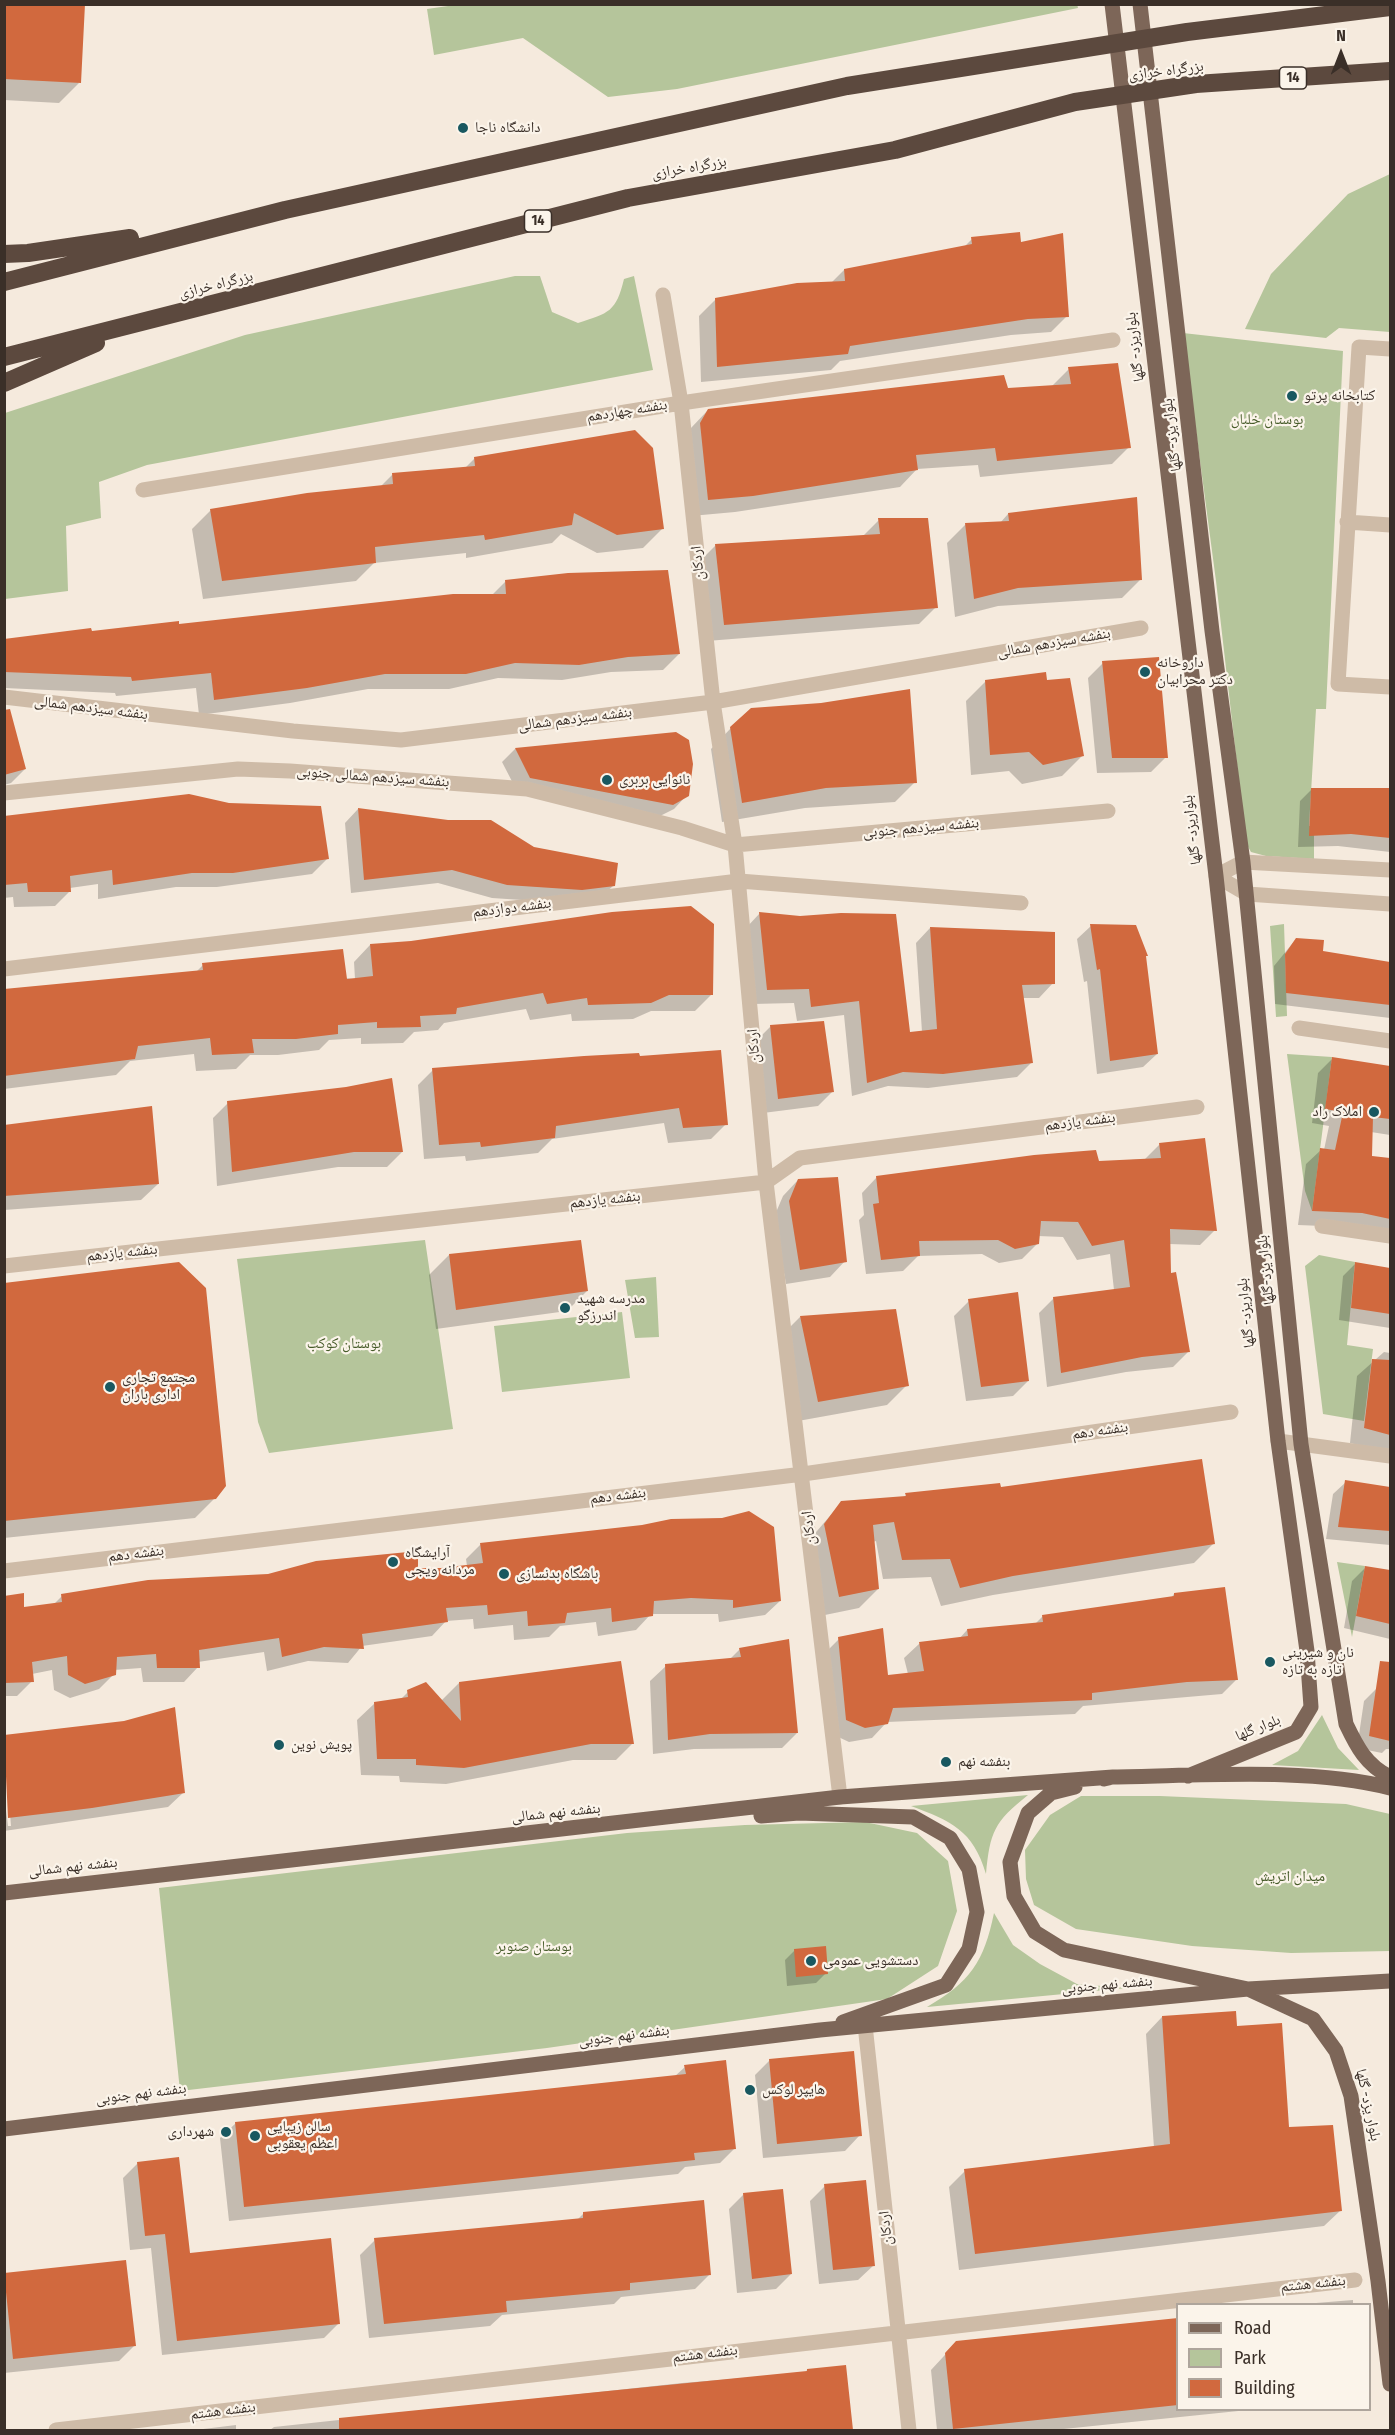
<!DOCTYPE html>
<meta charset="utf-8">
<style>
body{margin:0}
#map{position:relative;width:1395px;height:2435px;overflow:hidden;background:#f5eadd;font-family:"Fira Sans Condensed",sans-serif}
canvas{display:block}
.frame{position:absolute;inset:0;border:6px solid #3a2f28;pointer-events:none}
.legend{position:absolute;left:1176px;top:2303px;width:195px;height:108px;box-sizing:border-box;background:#fbf4ea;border:2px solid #aea59c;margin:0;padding:8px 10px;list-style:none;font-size:18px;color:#3a2f28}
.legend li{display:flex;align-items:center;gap:12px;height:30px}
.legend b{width:30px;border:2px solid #aea59c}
.north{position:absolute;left:1311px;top:24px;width:60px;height:60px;-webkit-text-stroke:4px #fbf4ea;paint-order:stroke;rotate:0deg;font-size:16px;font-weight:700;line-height:24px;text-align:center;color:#3a2f28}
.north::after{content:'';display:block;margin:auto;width:21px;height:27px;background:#3a2f28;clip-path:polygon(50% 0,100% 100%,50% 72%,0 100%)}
</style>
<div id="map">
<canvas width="1395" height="2435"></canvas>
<div class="frame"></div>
<ul class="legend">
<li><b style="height:8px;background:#7d6658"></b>Road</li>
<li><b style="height:16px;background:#b5c59b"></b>Park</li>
<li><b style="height:16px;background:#d1693e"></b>Building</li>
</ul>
<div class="north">N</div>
</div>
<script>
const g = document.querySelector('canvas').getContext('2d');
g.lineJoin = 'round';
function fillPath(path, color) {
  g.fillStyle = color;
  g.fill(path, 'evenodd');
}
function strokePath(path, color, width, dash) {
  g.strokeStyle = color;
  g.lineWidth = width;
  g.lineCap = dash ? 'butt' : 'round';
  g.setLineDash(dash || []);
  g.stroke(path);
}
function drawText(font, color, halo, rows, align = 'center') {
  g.font = font + ' "Fira Sans Condensed","Noto Naskh Arabic",sans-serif';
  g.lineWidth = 4.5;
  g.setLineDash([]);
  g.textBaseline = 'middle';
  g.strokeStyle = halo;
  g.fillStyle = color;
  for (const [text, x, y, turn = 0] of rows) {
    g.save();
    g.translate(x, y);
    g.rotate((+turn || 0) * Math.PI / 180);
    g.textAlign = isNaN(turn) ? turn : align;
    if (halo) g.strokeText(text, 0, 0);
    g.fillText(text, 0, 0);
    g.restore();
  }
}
fillPath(new Path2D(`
 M455,5L1077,4L1078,8L677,89L608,97L523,38L434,55L427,9Z
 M1390,174V332L1339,328L1326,338L1245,329L1271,274L1348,194Z
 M515,276H540L552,312L578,323C609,313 616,312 624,279L634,276L653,370L147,465L99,482L101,518L66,526L68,591L5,599V413L245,335Z
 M1183,333L1343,351L1326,709H1316L1309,826H1314V859L1266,856L1251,852L1246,843L1216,581Z
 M1284,924L1287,1016L1276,1017L1270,926Z
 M1287,1054L1332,1057L1312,1211L1305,1191Z
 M425,1240L453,1429L269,1453L258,1422L237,1259Z
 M1319,1255L1355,1262L1347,1345L1373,1349L1364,1421L1323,1414L1305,1266Z
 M656,1277L659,1337L635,1338L625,1280Z
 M622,1312L630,1378L502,1392L494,1326Z
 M1337,1562L1365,1566L1352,1637Z
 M1322,1715L1338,1748L1359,1770L1272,1765L1298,1751Z
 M1028,1795C994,1822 990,1832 986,1874C973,1830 951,1821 911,1806Z
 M1081,1796H1160L1346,1804L1390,1814V1951L1291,1953L1192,1946L1076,1929L1034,1905L1026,1879L1025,1850L1050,1815Z
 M865,1822L917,1833L948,1861L957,1911L938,1966L887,1999L547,2048L180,2091L159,1888L627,1833L745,1825Z
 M994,1913L1013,1945L1040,1964L1077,1984L1127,1988L927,2007C970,1982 984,1962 994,1913Z`), '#b5c59b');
fillPath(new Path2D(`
 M4,4L79,83L59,103L4,100Z
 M972,239L1020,244L1067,316L1051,332L1011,335L840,361L831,370L701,382L699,316L716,299L831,283L844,270L964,247Z
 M1069,369L1129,447L1112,464L980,477L978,465L917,469L900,487L735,512L691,516V428L708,410L1052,386Z
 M475,458L662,529L643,548L597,553L561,534L552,543L466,558V553L374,563L356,581L203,599L192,529L211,510L380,487L393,474L465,468Z
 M1008,514L1141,579L1122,598L998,606L955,617L947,543L966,524L1000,523Z
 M879,520L936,607L919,624L707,641L699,562L716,545L863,536Z
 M505,582L679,654L663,670L611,672L562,680L498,678L449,689H368L290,703L199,715L196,688L116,696L115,693L4,688V641L491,596Z
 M1103,663L1166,757L1151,772L1097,773L1088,678Z
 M986,681L1046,682L1082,756L1062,776L1022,784L1009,771L971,775L966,701Z
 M731,728L915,782L895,802L805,808L722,822L711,749Z
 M676,734L687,795L674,809L658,817L517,791L502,762L515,749Z
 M4,741L25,769L11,783L4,785Z
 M1312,789L1390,790V852L1338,846L1298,847L1300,801Z
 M358,809L533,849L614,885L599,899L567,903L492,898L438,883L351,893L345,823Z
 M4,817L327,859L312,874L217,887H176L98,899V884L70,888V891L55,906L14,907L13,897L4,898Z
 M760,913L909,1034L922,1032L916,943L930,928L1053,983L1039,998H1022L1031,1063L1017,1077L928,1088L888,1086L852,1096L844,1015L797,1021L794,1003L753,1004L746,928Z
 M1091,926L1144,958L1157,1054L1143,1067L1097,1074L1087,981L1084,982L1077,939Z
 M1296,939L1322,952L1390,964V1018L1275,1004L1274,966Z
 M370,945L712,994L695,1011H651L633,1019L572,1021L571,1014L530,1020L526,1009L444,1023L438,1030L414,1032L403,1043L361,1044V1038L329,1040L319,1050L278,1055H250L236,1069L196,1071L194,1054L130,1061L116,1075L4,1089V990L196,972L203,965L355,979L354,962Z
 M771,1026L833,1091L818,1106L763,1113L756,1041Z
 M584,1057L726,1124L711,1139L668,1143L664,1123L552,1139L538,1153L466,1161L465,1156L424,1159L418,1085L433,1070Z
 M1333,1058L1390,1068V1135L1371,1132L1370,1156L1390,1160V1236L1347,1227L1298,1225L1306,1164L1321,1150H1324L1329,1126L1312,1123L1318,1073Z
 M228,1103L402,1152L387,1167H338L217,1186L213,1118Z
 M4,1126L158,1184L141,1200L4,1210Z
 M1160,1144L1215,1230L1200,1245L1169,1244L1170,1275L1188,1352L1173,1367L1126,1372L1047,1387L1039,1313L1054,1298L1114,1290L1110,1254L1077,1260L1063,1237L1038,1236L1037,1244L1022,1259L999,1263L982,1254L918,1256L903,1271L866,1274L859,1220L864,1215L862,1193L877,1177L1145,1159Z
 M798,1180L845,1261L830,1277L786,1284L774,1217L783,1196Z
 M449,1255L587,1291L567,1311L436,1329L429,1275Z
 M1356,1263L1390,1269V1328L1339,1320L1343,1276Z
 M4,1284L215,1498L195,1518L4,1538Z
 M969,1301L1028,1381L1013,1396L966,1401L954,1316Z
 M800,1317L907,1385L887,1405L798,1421L780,1337Z
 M1384,1352L1390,1353V1453L1350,1443L1357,1376Z
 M1346,1482L1390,1489V1545L1326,1539L1333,1494Z
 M1000,1489L1213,1544L1194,1563L993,1595L941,1606L931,1577L883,1579L876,1541L873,1542L878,1589L859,1608L820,1616L805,1545L841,1503L903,1498L906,1495Z
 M481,1544L780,1601L765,1615L719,1622L718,1614H651L636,1630L598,1636L596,1622L560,1626L549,1637L514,1640L513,1625L474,1629L473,1619L446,1621L432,1636L362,1646L348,1663L308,1661L267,1671L264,1652L198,1662V1667L184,1682H143L141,1668L114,1670V1674L99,1689L70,1698L54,1690L52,1670L32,1674V1681L17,1696H4V1597L23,1609L53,1605L62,1596L441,1569L467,1566L466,1559Z
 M1365,1568L1390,1571V1639L1344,1628L1352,1581Z
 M1174,1594L1236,1680L1222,1694L1083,1706L1075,1714L887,1722L872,1738L849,1742L832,1734L824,1654L839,1639L886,1676L908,1674L904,1658L919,1644L959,1639L967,1630L1035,1624L1043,1616L1171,1598Z
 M740,1649L797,1733L782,1748L694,1749L653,1754L650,1681L666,1666L729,1660Z
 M459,1683L633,1743L616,1760H573L446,1784L400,1782L399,1776L361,1775L357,1720L375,1703L400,1700L408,1692L441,1701Z
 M1377,1688L1390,1689V1749H1386L1382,1753L1357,1748L1364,1701Z
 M4,1737L184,1792L168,1807L4,1831V1794L8,1826H11Z
 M795,1950L826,1973L816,1983L787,1986L785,1960Z
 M1162,2017L1235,2027L1287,2129L1341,2210L1324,2226L959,2270L949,2187L965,2171L1154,2148L1146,2034Z
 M770,2060L860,2135L845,2151L763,2158L755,2075Z
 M685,2067L735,2148L720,2163L685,2167L678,2174L229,2221L220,2138L236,2123L675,2076Z
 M138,2163L188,2255L339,2323L324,2338L162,2355L151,2248L130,2250L123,2178Z
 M825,2186L874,2265L858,2280L819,2284L810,2201Z
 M744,2194L791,2274L776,2289L737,2293L729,2209Z
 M583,2214L710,2274L695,2289L621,2297L614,2304L502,2315L490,2326L369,2338L360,2255L375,2240L577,2220Z
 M4,2275L134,2346L119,2361L4,2373Z
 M1353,2300V2304H1314L1316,2303Z
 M1178,2319V2410H1248L1054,2430H937L931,2370L956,2343Z
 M845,2367L851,2430H270L274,2427L682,2383L805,2373L807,2370Z
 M236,2425V2430H194H195Z`), '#0003');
fillPath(new Path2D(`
 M4,4H85L81,83L4,79Z
 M1020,232L1021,242L1063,233L1069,317L1028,319L850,346L848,354L717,367L715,298L797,283L845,281L844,269L972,244L971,237Z
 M1118,363L1131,448L997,461L995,448L916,455L918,470L753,496L708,500L700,423L708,409L1004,375L1008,388L1071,384L1068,367Z
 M635,430L653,448L664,529L617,535L574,513L572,525L485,540L484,535L375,547L376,563L222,581L210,509L307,493L393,484L392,473L475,466L474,457Z
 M1137,497L1142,580L1018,588L974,599L965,523L1009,521L1008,513Z
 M878,518H928L938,608L724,625L715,544L880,534Z
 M668,570L680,654L628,657L579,665L515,663L466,674H385L307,688L214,700L211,673L132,681L131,677L4,672V639L91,628L92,631L179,621V624L453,594H506L505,580L568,573Z
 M1159,657L1168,758H1112L1102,661Z
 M1046,672L1047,680L1070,678L1084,756L1043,765L1029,752L990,755L985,680Z
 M910,689L917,783L826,788L742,803L730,727L751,708L821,703Z
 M10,709L26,769L4,775V710Z
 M676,732L689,740L693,764L689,796L673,805L530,778L515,748Z
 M1311,788H1390V838L1351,834L1309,836Z
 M189,794L229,803L321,806L329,859L233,873H192L113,885L112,870L70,876L71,892H28L27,883L4,885V816Z
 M358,808L448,820H491L534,847L618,863L615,886L582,890L507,885L452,870L364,880Z
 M691,906L714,924L713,995H669L651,1003L588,1005L587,998L547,1004L543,993L457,1008L456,1014L420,1016L421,1027L377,1028V1022L338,1025V1034L296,1039H252L254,1053L212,1055L210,1038L138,1046L135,1059L4,1076V989L203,970L202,963L343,949L347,979L373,976L370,944L411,941L612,912Z
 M759,912L800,916L841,913L896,914L910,1032L937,1029L930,927L1055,932V984L1022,985L1033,1063L943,1074L903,1072L867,1083L859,1001L811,1007L809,989L767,990Z
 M1090,924L1136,925L1148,956H1146L1158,1054L1110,1061L1100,969L1097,970Z
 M1296,938L1324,940L1323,951L1390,962V1005L1286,993L1285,954Z
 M824,1021L834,1092L778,1099L770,1025Z
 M721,1050L728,1125L683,1128L679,1108L556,1126L555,1138L481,1147L480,1142L439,1145L432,1068L584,1056L639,1053L640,1056Z
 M1332,1057L1390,1066V1119L1373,1117L1372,1156L1390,1158V1219L1362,1213L1312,1211L1320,1148L1335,1150L1343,1112L1325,1109Z
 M392,1078L403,1152H354L232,1172L227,1101L346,1087Z
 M152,1106L159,1184L4,1196V1125Z
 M1205,1138L1217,1231L1170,1229L1171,1273L1176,1272L1190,1352L1142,1357L1061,1373L1053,1297L1130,1287L1124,1240L1092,1246L1078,1222L1041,1221L1039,1244L1015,1249L998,1240L919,1241L920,1256L881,1260L873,1204L879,1203L876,1176L1034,1155L1096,1150L1099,1161L1161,1158L1159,1143Z
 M838,1177L847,1262L800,1270L789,1201L798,1179Z
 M581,1240L588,1291L456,1310L449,1254Z
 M179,1262L206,1288L226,1486L216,1499L4,1521V1283Z
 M1355,1262L1390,1268V1314L1351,1308Z
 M1018,1292L1029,1381L981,1387L968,1299Z
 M896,1309L909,1386L818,1402L800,1316Z
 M1372,1359L1390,1360V1435L1364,1428Z
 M1202,1459L1215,1544L1013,1576L960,1588L950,1559L902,1560L894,1522L873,1525L879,1589L839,1597L824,1524L841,1501L906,1496L905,1493L1000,1483L1001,1487Z
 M1345,1480L1390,1487V1531L1338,1527Z
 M749,1511L774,1527L781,1601L733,1608V1600L691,1598L654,1601L653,1616L612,1622L611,1608L567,1613L565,1623L528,1626L527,1611L488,1615L487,1605L446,1608L448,1622L362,1634L364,1649L324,1647L282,1657L279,1638L199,1650L200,1668H157L156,1654L117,1657L116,1675L85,1684L68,1675L67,1656L32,1662L34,1682L4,1683V1596L24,1593V1607L62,1602L61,1594L148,1580L268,1574L316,1561L418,1551V1568H441L483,1563L480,1543L642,1525L671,1519L722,1518Z
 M1365,1566L1390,1570V1624L1356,1616Z
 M1225,1587L1238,1680L1187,1682L1092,1693V1700L893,1708L888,1724L865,1728L846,1720L838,1637L883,1628L888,1675L924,1671L919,1642L968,1636L967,1629L1043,1622L1042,1615L1174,1596V1593Z
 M789,1639L798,1733L710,1734L668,1740L665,1664L741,1657L739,1648Z
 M621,1661L634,1744H591L464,1768L416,1765V1759H377L374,1702L408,1697L407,1690L426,1682L461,1721L459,1682Z
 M1380,1661L1390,1662V1741L1369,1736Z
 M175,1707L185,1793L92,1808L8,1818L4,1735L124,1721Z
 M826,1946L828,1974L796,1977L794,1949Z
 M1236,2011L1237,2026L1282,2023L1289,2127L1333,2125L1342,2211L975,2254L964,2169L1170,2144L1162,2016Z
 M854,2051L862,2136L777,2144L769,2059Z
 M726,2060L736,2149L694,2153L695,2160L244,2207L235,2122L686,2074L684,2065Z
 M179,2157L190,2253L331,2238L340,2324L177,2341L165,2234L145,2236L137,2162Z
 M866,2180L875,2266L833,2270L824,2184Z
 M783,2189L792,2274L752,2279L743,2193Z
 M704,2200L711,2275L630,2283V2290L506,2301L507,2312L384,2324L374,2238L583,2218V2212Z
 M126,2260L136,2346L13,2359L4,2273Z
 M1178,2318V2405L953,2429L945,2353L956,2341Z
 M846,2365L853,2430H339V2418L807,2371V2369Z`), '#d1693e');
strokePath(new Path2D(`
 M663,295L681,403L713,702L735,845L766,1182L840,1797
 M1390,349L1359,347L1338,684L1390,687
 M143,490L681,403L1113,340
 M1347,522L1390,525
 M4,697L293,731L401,740L713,702L1141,628
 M4,793L238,769L290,771L527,789L682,828L735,845L1108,811
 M1216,876L1247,894L1390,904
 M1216,876L1243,862L1390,870
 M4,969L739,881L1021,903
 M1299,1028L1390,1041
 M1322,1226L1390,1236
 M4,1266L766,1182L800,1158L1197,1107
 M1278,1441L1390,1456
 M4,1571L803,1474L1231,1412
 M865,2025L909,2430
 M56,2430L1355,2280`), '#cebba7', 15);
strokePath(new Path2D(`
 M1112,4L1216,876L1278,1441L1307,1651L1311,1707L1296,1732L1188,1776
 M1140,4L1212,631L1243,862L1301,1444L1346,1724C1357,1747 1366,1765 1390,1777
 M1104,1779L1113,1777C1198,1776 1309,1767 1390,1788
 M1075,1787L1051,1793L1028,1813L1010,1862L1014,1896L1035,1932L1064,1950L1248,1989L1390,1981
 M761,1816L799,1813L913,1817L950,1838L969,1869L977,1912L969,1949L946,1985L843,2022
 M4,1893L840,1797L1113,1777
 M4,2129L820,2030L1248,1989L1313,2019L1336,2051L1351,2096L1378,2281L1390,2384`), '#7d6658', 15);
strokePath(new Path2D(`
 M4,254L28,253L130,238
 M4,282L285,210L847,86L1187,32L1390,7
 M4,357L628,198L895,150L1075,102L1196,84L1390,71
 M4,383L96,343`), '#5c493e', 18);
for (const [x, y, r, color] of [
 [463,128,6,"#195860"],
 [1292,396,6,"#195860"],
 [1145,672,6,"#195860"],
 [607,780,6,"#195860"],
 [1374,1112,6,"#195860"],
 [565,1308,6,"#195860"],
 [110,1387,6,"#195860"],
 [393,1562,6,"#195860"],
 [504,1574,6,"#195860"],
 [1270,1662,6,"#195860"],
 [279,1745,6,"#195860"],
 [946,1762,6,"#195860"],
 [811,1961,6,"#195860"],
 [750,2090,6,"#195860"],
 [226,2132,6,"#195860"],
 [255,2136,6,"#195860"]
]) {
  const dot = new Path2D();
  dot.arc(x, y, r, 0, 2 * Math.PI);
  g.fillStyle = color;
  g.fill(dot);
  strokePath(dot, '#fbf4ea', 2);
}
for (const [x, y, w] of [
 [1293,78,27],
 [538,221,27]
]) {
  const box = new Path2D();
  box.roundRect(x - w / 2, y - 11, w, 22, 4.5);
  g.fillStyle = '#fbf4ea';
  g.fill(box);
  strokePath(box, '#3a2f28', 1.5);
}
drawText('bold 14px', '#3a2f28', null, [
 ["14",1293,78],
 ["14",538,221]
]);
drawText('15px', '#3a2f28', '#fbf4ea', [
 ["بزرگراه خرازی",1166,71,-7],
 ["بزرگراه خرازی",689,168,-10],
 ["بزرگراه خرازی",216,285,-14],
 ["بلواریزد- گلها",1135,347,-97],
 ["بنفشه چهاردهم",627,411,-9],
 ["بلوار یزد- گلها",1172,435,-97],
 ["اردکان",698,563,-96],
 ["بنفشه سیزدهم شمالی",1054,643,-10],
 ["بنفشه سیزدهم شمالی",91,708,7],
 ["بنفشه سیزدهم شمالی",575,719,-7],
 ["بنفشه سیزدهم شمالی جنوبی",373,777,4],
 ["بنفشه سیزدهم جنوبی",921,828,-5],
 ["بلواریزد- گلها",1192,830,-97],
 ["بنفشه دوازدهم",512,908,-7],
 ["اردکان",754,1046,-95],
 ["بنفشه یازدهم",1080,1122,-7],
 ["بنفشه یازدهم",605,1200,-6],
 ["بنفشه یازدهم",122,1253,-6],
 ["بلوار یزد-گلها",1266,1270,-96],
 ["بلواریزد- گلها",1246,1313,-96],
 ["بنفشه دهم",1100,1431,-8],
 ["بنفشه دهم",618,1496,-7],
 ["اردکان",809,1528,-97],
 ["بنفشه دهم",136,1554,-7],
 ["بلوار گلها",1258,1728,-22],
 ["بنفشه نهم شمالی",556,1813,-6],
 ["بنفشه نهم شمالی",73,1867,-6],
 ["بنفشه نهم جنوبی",1107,1985,-5],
 ["بنفشه نهم جنوبی",624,2036,-7],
 ["بنفشه نهم جنوبی",141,2094,-7],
 ["بلوار یزد- گلها",1368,2105,78],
 ["اردکان",886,2228,-96],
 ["بنفشه هشتم",1313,2284,-6],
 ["بنفشه هشتم",705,2354,-7],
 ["بنفشه هشتم",223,2411,-7]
]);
drawText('15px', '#3a2f28', '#fbf4ea', [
 ["دانشگاه ناجا",475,128],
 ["كتابخانه پرتو",1304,396],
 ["داروخانه",1157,663],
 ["دکتر محرابیان",1157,680],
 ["نانوایی بربری",619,780],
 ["املاک راد",1362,1112,"right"],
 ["مدرسه شهید",577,1299],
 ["اندرزگو",577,1316],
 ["مجتمع تجاری",122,1378],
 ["اداری باران",122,1395],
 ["آرایشگاه",405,1553],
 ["مردانه ویجی",405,1570],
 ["باشگاه بدنسازی",516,1574],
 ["نان و شیرینی",1282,1653],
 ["تازه به تازه",1282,1670],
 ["پویش نوین",291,1745],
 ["بنفشه نهم",958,1762],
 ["دستشویی عمومی",823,1961],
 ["هایپر لوکس",762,2090],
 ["سالن زیبایی",267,2127],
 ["اعظم یعقوبی",267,2144],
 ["شهرداری",214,2132,"right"]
], 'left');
drawText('15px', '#465b29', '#fbf4ea', [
 ["بوستان خلبان",1267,420],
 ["بوستان کوکب",344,1344],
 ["میدان اتریش",1290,1877],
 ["بوستان صنوبر",534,1947]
]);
</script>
